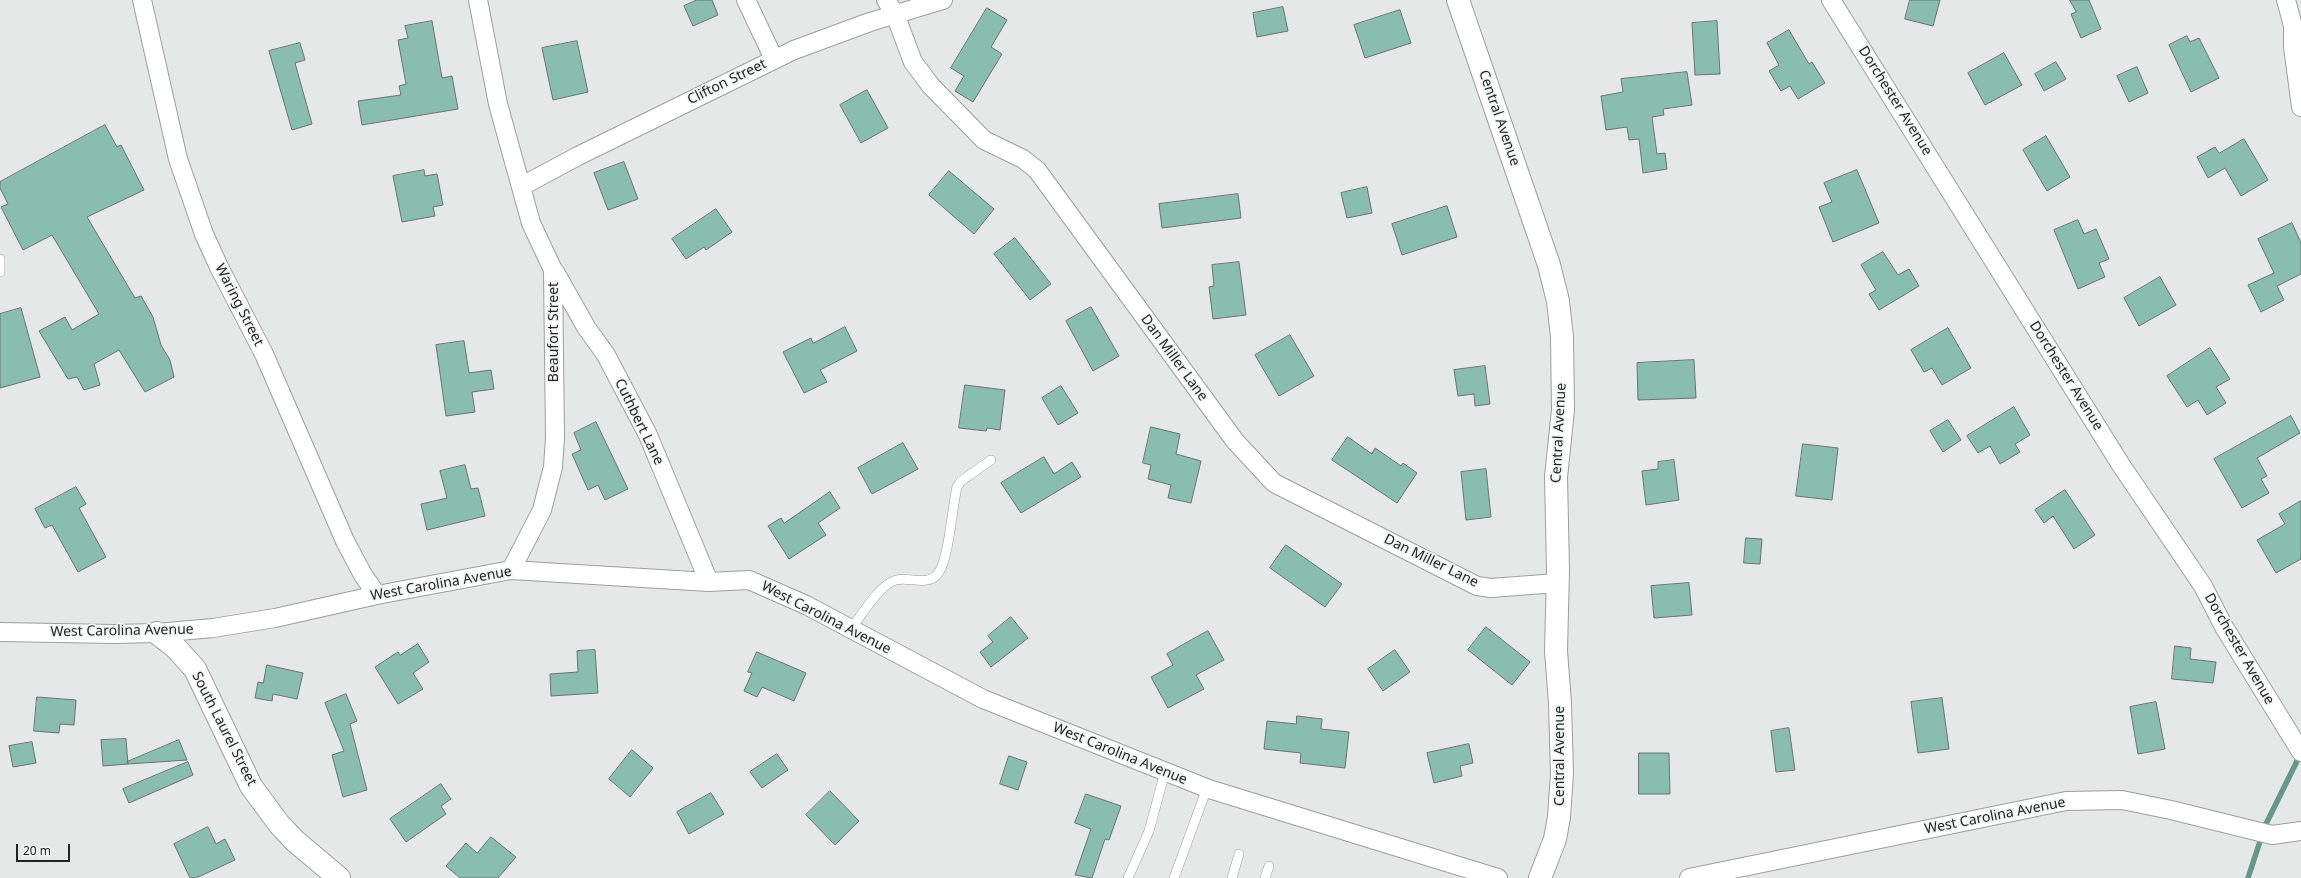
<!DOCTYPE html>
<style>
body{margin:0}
#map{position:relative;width:2301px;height:878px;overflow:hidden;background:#e4e9e7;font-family:"Noto Sans",sans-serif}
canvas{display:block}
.scale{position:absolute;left:16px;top:844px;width:54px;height:18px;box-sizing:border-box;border:2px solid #222423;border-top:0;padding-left:5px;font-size:12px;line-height:14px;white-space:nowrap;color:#222423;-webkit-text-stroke:3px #f1f6f4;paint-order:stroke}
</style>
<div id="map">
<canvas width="2301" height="878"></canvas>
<div class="scale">20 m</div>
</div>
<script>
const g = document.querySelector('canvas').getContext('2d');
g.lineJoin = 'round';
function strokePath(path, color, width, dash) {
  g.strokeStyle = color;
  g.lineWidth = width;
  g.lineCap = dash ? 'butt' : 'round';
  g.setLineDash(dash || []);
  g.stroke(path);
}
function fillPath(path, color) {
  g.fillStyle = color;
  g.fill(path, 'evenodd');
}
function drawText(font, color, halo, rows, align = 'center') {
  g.font = font + ' "Noto Sans",sans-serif';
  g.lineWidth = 3.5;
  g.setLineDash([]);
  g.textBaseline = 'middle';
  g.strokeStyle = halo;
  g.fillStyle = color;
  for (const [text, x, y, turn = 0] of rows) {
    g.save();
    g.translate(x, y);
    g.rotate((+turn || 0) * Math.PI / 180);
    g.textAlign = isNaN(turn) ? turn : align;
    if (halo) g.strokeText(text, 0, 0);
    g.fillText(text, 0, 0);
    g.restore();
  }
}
strokePath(new Path2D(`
 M2248,878L2265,826L2300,755`), '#66988a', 5.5);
const building = new Path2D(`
 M697,0H712L718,15L693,26L684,6Z
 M1910,0H1940L1933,26L1905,19Z
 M2070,0H2089L2101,29L2081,38L2071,14L2076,12Z
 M1283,7L1288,31L1257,37L1253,13Z
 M987,8L1007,20L991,47L1002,54L973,102L955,91L964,76L951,68Z
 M1400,10L1411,43L1365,58L1354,25Z
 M432,21L442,78L452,76L458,109L362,125L358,101L401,95L399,86L406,84L398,40L408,38L405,26Z
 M1717,21L1720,74L1695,75L1692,23Z
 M1789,30L1809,64L1812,62L1825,83L1798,99L1790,86L1781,91L1769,71L1779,65L1767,43Z
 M2187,36L2190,42L2199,38L2219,78L2191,92L2169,45Z
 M577,41L588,92L553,100L542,48Z
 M300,43L305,60L295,63L312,124L292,130L269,51Z
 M2004,53L2022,85L1985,105L1968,73Z
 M2056,62L2066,79L2044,91L2035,74Z
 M2137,67L2148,93L2129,102L2117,76Z
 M1687,72L1692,105L1663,109L1664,115L1652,117L1657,154L1665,153L1667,169L1643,173L1639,139L1629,140L1627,127L1606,130L1601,96L1623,92L1621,79Z
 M867,90L888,128L861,143L840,105Z
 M105,125L117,147L121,145L144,190L87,217L135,298L141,296L153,317L161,345L170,360L174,377L145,392L119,350L94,364L100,385L84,390L77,377L68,379L39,331L65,317L72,330L99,314L52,235L23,250L1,207L8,204L0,188V182Z
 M2046,136L2070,177L2047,191L2023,150Z
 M2244,139L2268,180L2241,196L2225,168L2208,178L2197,157L2215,147L2219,153Z
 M624,162L638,199L608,210L594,173Z
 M424,170L425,176L437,174L443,205L433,207L435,216L402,222L393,176Z
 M1857,170L1879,223L1833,242L1819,207L1832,202L1824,183Z
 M949,171L994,209L974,234L929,195Z
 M1367,187L1372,213L1347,218L1341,193Z
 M1238,194L1241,218L1162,228L1159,204Z
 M1447,206L1457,237L1402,255L1392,224Z
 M716,209L732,232L706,250L704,247L686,259L672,239Z
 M2078,220L2084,234L2096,229L2109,259L2099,263L2105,277L2078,289L2054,230Z
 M2292,223L2301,243V274L2277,286L2284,300L2261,312L2248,285L2274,273L2258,239Z
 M1015,238L1051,284L1030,300L994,254Z
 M1883,252L1898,275L1909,269L1919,286L1879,310L1869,294L1876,290L1861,265Z
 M1239,262L1246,315L1213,319L1209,287L1214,286L1212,265Z
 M2160,277L2176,305L2139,326L2124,298Z
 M1091,307L1119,356L1093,371L1066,321Z
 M21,308L40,377L0,388V314Z
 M845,327L857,351L820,370L827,382L804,393L783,352L811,338L813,343Z
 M1948,328L1971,368L1942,385L1932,368L1924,372L1911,350Z
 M1290,335L1314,376L1279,396L1255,355Z
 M464,341L469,373L491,370L494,389L472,392L475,412L446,416L436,345Z
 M2210,348L2230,379L2216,387L2226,403L2207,415L2198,400L2187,407L2167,376Z
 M1694,360L1696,398L1638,400L1637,363Z
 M1485,366L1490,404L1475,406L1474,394L1458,396L1454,370Z
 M965,385L1005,390L1000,430L987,428L986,431L959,428Z
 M1061,386L1078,413L1058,425L1042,398Z
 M2014,407L2030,435L2015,444L2020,452L2000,464L1990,446L1978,453L1967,436Z
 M2291,416L2300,433L2257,458L2267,476L2261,479L2269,493L2242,508L2214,459Z
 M1948,420L1961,440L1943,452L1930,431Z
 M596,422L628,489L605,500L598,485L588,490L572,454L581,450L574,433Z
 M1151,427L1180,434L1176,454L1201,461L1191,503L1168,498L1171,485L1148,479L1151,465L1143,463Z
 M1348,437L1372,454L1375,448L1401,466L1403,463L1417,473L1397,503L1332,460Z
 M903,443L918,469L872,494L858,468Z
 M1803,444L1838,448L1832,500L1796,496Z
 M1044,457L1054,474L1072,462L1081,477L1021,513L1001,483Z
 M1674,460L1679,500L1646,505L1642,471L1658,469V462Z
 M465,465L471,489L478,488L485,516L427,530L421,504L447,498L440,471Z
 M1486,469L1491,517L1466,520L1461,472Z
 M76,487L86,504L79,508L106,557L78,572L52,525L45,528L35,509Z
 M2065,490L2095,535L2074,549L2053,516L2044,523L2035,510Z
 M830,492L840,508L818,523L826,535L789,559L768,526L781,518L784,523Z
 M2301,501V559L2276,573L2257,540L2285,524L2279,514Z
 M1746,538L1762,539L1760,564L1744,563Z
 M1286,545L1342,584L1325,607L1270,568Z
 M1689,583L1692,615L1654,618L1651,586Z
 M1011,617L1028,638L991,667L980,652L993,642L988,636Z
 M1486,627L1530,662L1512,685L1468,650Z
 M1208,631L1224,660L1196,675L1204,689L1168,708L1151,677L1173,665L1167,654Z
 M418,644L429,662L413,673L423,689L398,704L375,667L398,652L400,655Z
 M2175,646L2191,648L2190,659L2216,662L2213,683L2172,679Z
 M595,650L598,693L551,696L550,674L578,672L577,651Z
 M1395,650L1410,672L1383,691L1368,669Z
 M757,652L806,673L794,701L762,687L757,697L744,691L752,673L748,672Z
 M267,665L303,673L297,699L273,694L272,701L255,698L258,682L263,683Z
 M346,694L357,721L350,724L367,790L343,797L332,755L344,751L325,703Z
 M37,697L76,700L74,725L60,724L59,733L34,731Z
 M1942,698L1949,749L1918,753L1911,702Z
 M2156,702L2165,749L2138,754L2130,707Z
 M1297,716L1322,719L1321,729L1349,732L1345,768L1300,763L1301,753L1264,749L1267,721L1296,724Z
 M1789,728L1795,770L1776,772L1771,731Z
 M126,739L128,764L103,766L101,740Z
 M179,740L187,760L128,764L127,762Z
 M32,742L36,763L13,767L9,746Z
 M1469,744L1473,763L1460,766L1462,776L1434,783L1427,753Z
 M632,750L653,768L630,797L609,779Z
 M1639,753H1669L1670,794H1639Z
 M777,754L788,770L762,788L750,772Z
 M1009,756L1027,762L1018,790L1000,784Z
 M188,762L193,775L129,803L123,789Z
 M441,784L451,799L441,806L446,814L406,842L390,819Z
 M830,791L859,821L835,845L806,815Z
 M711,793L724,814L689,834L677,812Z
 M1086,794L1121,806L1109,840L1105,839L1092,878L1075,875L1091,829L1075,823Z
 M208,827L216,844L225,839L235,860L196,878H190L174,844Z
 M491,837L516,857L498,878H460L446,866L466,843L477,853Z`);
fillPath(building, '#89bdae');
strokePath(building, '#6d7270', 1);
const service = new Path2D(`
 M0,259V272
 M851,629C861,616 880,584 896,580C910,576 929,588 939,572C949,557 952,508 957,487L961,481L991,460
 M1128,878L1149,831L1165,772
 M1174,878L1207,788
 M1232,878L1239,854
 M1265,878L1269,866`);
const minor = new Path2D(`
 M142,0L178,159L204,234L219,267L264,354L345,541L363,575L377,595
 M478,0L498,104L531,223L553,270L555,438L553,467L542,510L511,570
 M746,0L774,59
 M886,0L895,14L913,62L931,86L984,140L1023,159L1037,170L1235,441L1274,483L1477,586L1491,588L1557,583
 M1831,0L2121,465L2203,586L2224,627L2301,752
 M2286,0L2293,26V47L2301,107
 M522,186L578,156L794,50L870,22L943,0
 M555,272L586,327L606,355L648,435L709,582
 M0,632L114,634L157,633L213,628L275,618L377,595L511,570L709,582L749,580L806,605L983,699L1209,789L1498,878
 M1689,878L2066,801L2122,800L2171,810L2272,835L2301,831`);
const tertiary = new Path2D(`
 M1458,0L1549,265L1558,301L1562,337L1563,410L1556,477L1558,570L1556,651L1560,703L1562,774L1559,817L1555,839L1540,878
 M157,633L175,647L195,669L251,786L279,824L295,841L339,878`);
strokePath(service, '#9b9f9e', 10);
strokePath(minor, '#9b9f9e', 20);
strokePath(tertiary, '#9b9f9e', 24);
strokePath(service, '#fff', 9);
strokePath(minor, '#fff', 18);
strokePath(tertiary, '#fff', 22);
drawText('14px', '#222423', '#f1f6f4', [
 ["Clifton Street",727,82,-26],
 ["Dorchester Avenue",1895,101,58],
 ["Central Avenue",1499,118,71],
 ["Waring Street",239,305,63],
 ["Beaufort Street",554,332,-90],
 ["Dan Miller Lane",1174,358,54],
 ["Dorchester Avenue",2066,376,58],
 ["Cuthbert Lane",639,422,64],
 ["Central Avenue",1559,433,-87],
 ["Dan Miller Lane",1431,561,26],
 ["West Carolina Avenue",441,584,-10],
 ["West Carolina Avenue",826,618,27],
 ["West Carolina Avenue",122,631,-1],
 ["Dorchester Avenue",2239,649,60],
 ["South Laurel Street",224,729,63],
 ["West Carolina Avenue",1120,754,22],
 ["Central Avenue",1560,756,-90],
 ["West Carolina Avenue",1995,816,-11]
]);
</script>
